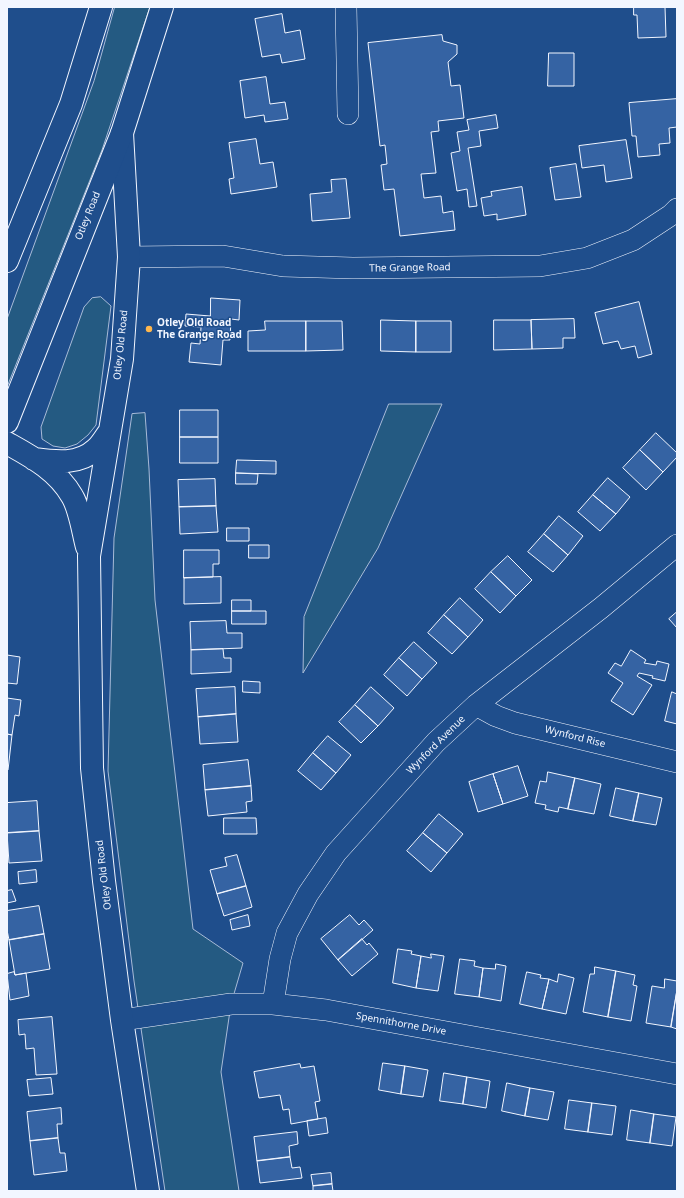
<!DOCTYPE html>
<style>
body{margin:0}
#map{position:relative;width:684px;height:1198px;overflow:hidden;background:#1f4e8c;font-family:"Noto Sans",sans-serif}
canvas{display:block}
.frame{position:absolute;inset:0;border:8px solid #f2f6ff;pointer-events:none}
</style>
<div id="map">
<canvas width="684" height="1198"></canvas>
<div class="frame"></div>
</div>
<script>
const g = document.querySelector('canvas').getContext('2d');
g.lineJoin = 'round';
function fillPath(path, color) {
  g.fillStyle = color;
  g.fill(path, 'evenodd');
}
function strokePath(path, color, width, dash) {
  g.strokeStyle = color;
  g.lineWidth = width;
  g.lineCap = dash ? 'butt' : 'round';
  g.setLineDash(dash || []);
  g.stroke(path);
}
function drawText(font, color, halo, rows, align = 'center') {
  g.font = font + ' "Noto Sans",sans-serif';
  g.lineWidth = 3;
  g.setLineDash([]);
  g.textBaseline = 'middle';
  g.strokeStyle = halo;
  g.fillStyle = color;
  for (const [text, x, y, turn = 0] of rows) {
    g.save();
    g.translate(x, y);
    g.rotate((+turn || 0) * Math.PI / 180);
    g.textAlign = isNaN(turn) ? turn : align;
    if (halo) g.strokeText(text, 0, 0);
    g.fillText(text, 0, 0);
    g.restore();
  }
}
const green = new Path2D(`
 M115,7H150L102,150L7,387V319L94,81Z
 M101,297L111,306L96,425L88,435L77,444L65,448L53,446L42,439L41,427L84,307L92,298Z
 M389,404H442L378,548L303,673L304,617Z
 M145,413L149,469L155,600L193,929L243,963L231,1004L221,1072L239,1191H165L134,981L108,771L114,538L132,414Z`);
fillPath(green, '#245a82');
strokePath(green, '#a8bbd7', 1);
const building = new Path2D(`
 M634,7H665L666,37L638,38L637,15H634Z
 M282,14L285,33L300,30L305,59L282,63L280,54L262,57L255,19Z
 M442,35L443,41L457,45V54L448,62L451,86L460,85L464,118L438,121L439,131L431,132L436,173L421,174L424,198L441,196L443,213L453,211L455,230L400,236L394,189L384,190L381,165L387,164L385,145L380,146L368,43Z
 M549,53H574V86H548Z
 M266,77L270,104L285,102L288,119L265,122L264,115L245,118L240,81Z
 M677,99V127L669,128L670,143L659,144L660,155L638,157L636,136H632L629,103Z
 M496,115L498,128L479,131L481,146L468,148L477,206L469,207L467,189L457,191L451,153L460,151L457,132L469,130L467,120Z
 M256,139L260,164L273,162L277,187L231,194L229,179L234,178L229,143Z
 M626,140L632,178L606,182L604,165L582,168L579,146Z
 M576,164L581,197L555,200L550,168Z
 M346,179L350,218L312,221L310,194L332,192L331,180Z
 M522,187L526,215L497,220V214L484,216L481,198L492,196L491,192Z
 M211,298L240,300L239,320L231,319L230,340H223L221,365L189,362L191,343L200,344L201,327L185,326L186,314L210,316Z
 M639,302L652,354L638,358L635,346L621,349L618,341L603,344L595,313Z
 M574,319L575,338H563V348L532,349L531,320Z
 M381,320L416,321V352L381,351Z
 M494,320H531L532,349L494,350Z
 M265,321H306V351H248V331L265,330Z
 M306,321H342L343,350L306,351Z
 M416,321H451V352H416Z
 M180,410H218V437H180Z
 M656,433L677,453V457L663,472L640,450Z
 M180,437H218V463H180Z
 M640,450L663,472L646,490L623,468Z
 M237,460L276,461V474L236,473Z
 M236,473L258,474L257,484H236Z
 M608,478L630,497L616,514L593,495Z
 M215,479L216,506L179,507L178,480Z
 M593,495L616,514L600,531L578,512Z
 M216,506L218,532L180,534L179,507Z
 M559,516L583,536L568,555L544,534Z
 M227,528H249V541H227Z
 M544,534L568,555L553,572L528,552Z
 M249,545H269V558H249Z
 M184,550H219V564H213V577L184,578Z
 M508,556L532,580L516,596L491,572Z
 M491,572L516,596L500,613L475,589Z
 M221,577V603L184,604V578Z
 M460,598L483,620L468,637L444,615Z
 M232,600H251V611H232Z
 M232,611H266V624H232Z
 M677,612V628L669,619Z
 M444,615L468,637L452,654L428,633Z
 M226,621L227,633H242V648L191,650L190,622Z
 M414,642L437,663L422,679L399,658Z
 M223,649L224,658H231V672L191,674V650Z
 M631,650L646,660L644,663L656,665L657,661L669,664L665,681L652,678L653,676L639,673L637,676L652,685L633,715L611,701L623,683L608,673L615,663L621,666Z
 M7,655L20,657L17,684L7,683Z
 M399,658L422,679L407,696L384,675Z
 M243,681L260,682V693L243,692Z
 M235,687L236,714L198,717L196,689Z
 M371,687L394,708L378,726L355,705Z
 M672,692L677,694V724L665,721Z
 M7,698L21,700L19,716L15,715L12,735L7,734Z
 M355,705L378,726L361,743L339,722Z
 M236,714L238,742L200,744L198,717Z
 M7,734L12,735L8,770H7Z
 M328,736L351,755L336,773L313,753Z
 M313,753L336,773L321,790L298,771Z
 M248,760L251,786L205,790L203,765Z
 M518,766L528,796L503,804L493,774Z
 M548,772L575,778L568,809L559,807L558,812L545,809L546,805L535,803L540,781L546,782Z
 M493,774L503,804L478,812L469,782Z
 M575,778L601,784L594,814L568,809Z
 M251,786L252,801L246,802L247,812L208,816L205,790Z
 M616,788L639,793L633,821L610,816Z
 M639,793L662,798L656,825L633,821Z
 M37,801L39,831L7,833V803Z
 M439,814L463,834L447,853L423,833Z
 M224,818H256L257,834H224Z
 M39,831L42,861L9,863L7,833Z
 M423,833L447,853L431,872L407,851Z
 M237,855L246,886L217,894L210,870L227,866L225,858Z
 M36,870L37,882L19,884L18,872Z
 M246,886L252,907L224,916L217,894Z
 M12,890L16,901L7,903V891Z
 M39,906L44,934L9,940L7,930V911Z
 M248,915L250,926L232,930L230,920Z
 M350,915L359,925L364,920L373,930L338,960L321,939Z
 M44,934L50,969L15,975L9,940Z
 M362,939L367,945L369,943L378,954L352,976L338,960Z
 M398,949L412,951L411,954L421,956L416,988L393,983Z
 M431,954L444,956L438,991L416,988L421,956L431,958Z
 M460,959L475,961L474,966L483,968L479,997L455,994Z
 M496,964L506,966L501,1001L479,997L483,968L495,969Z
 M595,967L616,971L608,1017L583,1012L590,974H594Z
 M616,971L635,975L633,985L637,986L631,1021L608,1017Z
 M14,972L15,975L26,973L29,996L10,1000L7,974Z
 M527,972L541,975L540,978L549,979L542,1009L520,1004Z
 M559,974L574,978L566,1014L542,1009L549,979L557,982Z
 M665,979L677,981V990L671,1027L646,1023L652,986L664,988Z
 M677,990V1029L671,1027Z
 M52,1017L57,1074L36,1075L34,1048L26,1049L25,1034L19,1035L18,1020Z
 M383,1063L405,1066L401,1094L379,1090Z
 M300,1064L301,1068L314,1066L320,1101L315,1102L318,1119L291,1124L289,1109L283,1110L280,1095L259,1098L254,1072Z
 M405,1066L428,1070L423,1097L401,1094Z
 M444,1073L467,1077L463,1104L440,1101Z
 M467,1077L490,1081L486,1108L463,1104Z
 M51,1078L53,1094L29,1096L27,1080Z
 M507,1083L530,1088L525,1116L502,1111Z
 M530,1088L554,1092L548,1120L525,1116Z
 M569,1100L592,1103L588,1132L565,1129Z
 M592,1103L616,1106L612,1135L588,1132Z
 M61,1108L62,1124H57L58,1138L30,1141L27,1112Z
 M631,1110L654,1114L650,1143L627,1140Z
 M654,1114L676,1117L672,1146L650,1143Z
 M326,1118L328,1133L309,1136L307,1121Z
 M297,1132L298,1144L289,1146L290,1157L257,1161L254,1137Z
 M58,1138L60,1153H65L67,1171L34,1175L30,1141Z
 M290,1157L292,1168L300,1167L302,1178L260,1183L257,1161Z
 M331,1173L332,1184L313,1186L311,1175Z
 M332,1184L333,1191H313V1186Z`);
fillPath(building, '#3563a3');
strokePath(building, '#f2f6ff', 1);
const minor = new Path2D(`
 M346,7L348,114
 M129,257L223,256L283,266L353,268L540,266L587,258L633,240L671,215L677,209
 M476,705L496,716L515,723L677,762
 M273,1004L280,959L287,933L308,894L336,853L436,742L476,705L601,608L677,545
 M122,1020L231,1004H273L326,1010L677,1074`);
const tertiary = new Path2D(`
 M122,133L129,257L122,359L89,556L92,768L104,881L122,1020L148,1191
 M7,443C32,457 57,470 72,496C80,509 83,532 87,547
 M34,459C56,462 79,465 96,449C102,444 105,437 110,431`);
const trunk = new Path2D(`
 M7,261L71,104L101,7
 M7,422L122,133L162,7`);
strokePath(minor, '#f2f6ff', 22);
strokePath(tertiary, '#f2f6ff', 24);
strokePath(trunk, '#f2f6ff', 24);
strokePath(minor, '#1f4e8c', 21);
strokePath(tertiary, '#1f4e8c', 22);
strokePath(trunk, '#1f4e8c', 22);
for (const [x, y, r, color] of [
 [149,329,4,"#ffb74d"]
]) {
  const dot = new Path2D();
  dot.arc(x, y, r, 0, 2 * Math.PI);
  g.fillStyle = color;
  g.fill(dot);
  strokePath(dot, '#1f4e8c', 1.5);
}
drawText('10px', '#f2f6ff', '#1f4e8c', [
 ["Otley Road",88,216,-68],
 ["The Grange Road",410,268,-1],
 ["Otley Old Road",121,345,-84],
 ["Wynford Rise",575,737,14],
 ["Wynford Avenue",436,745,-45],
 ["Otley Old Road",104,875,-97],
 ["Spennithorne Drive",401,1024,10]
]);
drawText('bold 10px', '#f2f6ff', '#1f4e8c', [
 ["Otley Old Road",157,323],
 ["The Grange Road",157,335]
], 'left');
</script>
